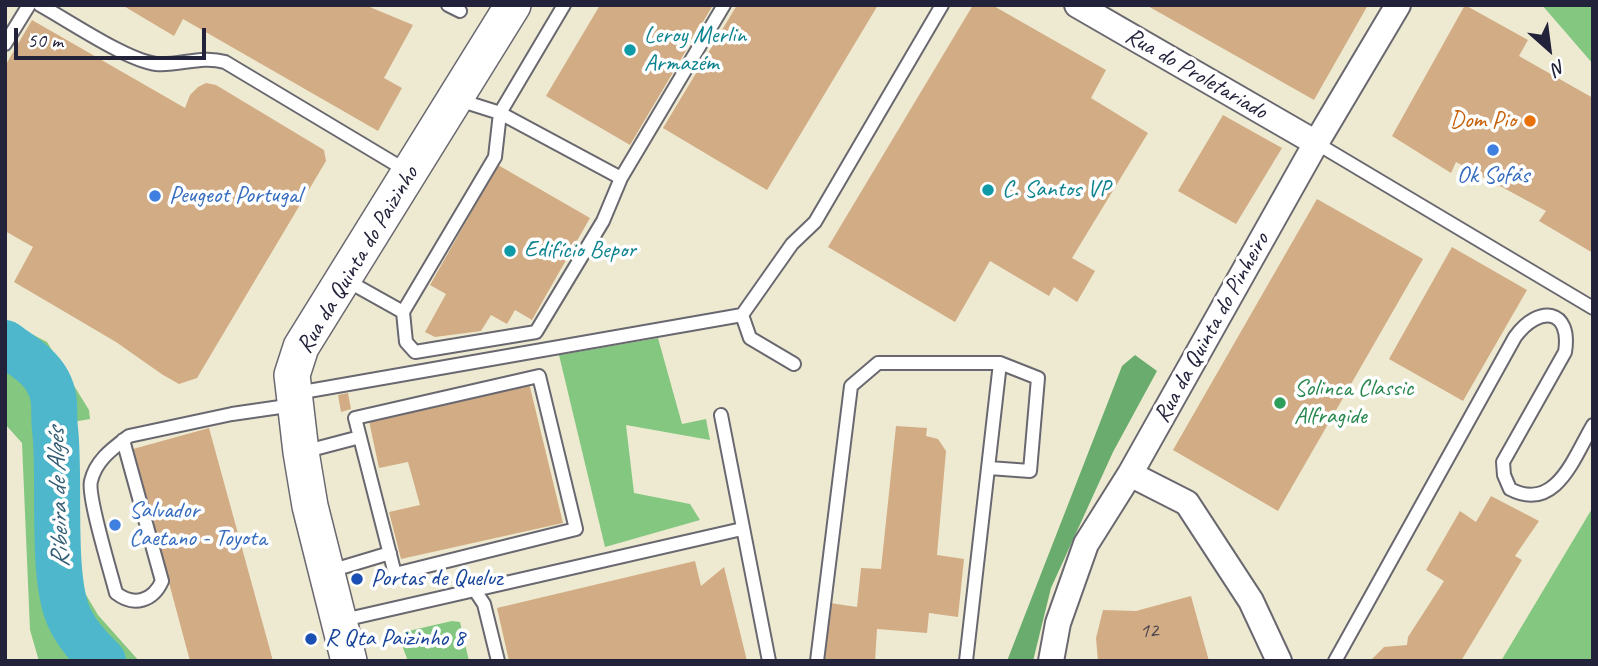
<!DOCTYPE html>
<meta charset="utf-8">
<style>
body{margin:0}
#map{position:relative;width:1598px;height:666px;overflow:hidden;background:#eeead1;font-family:Caveat,sans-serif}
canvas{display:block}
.frame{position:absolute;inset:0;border:7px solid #22223b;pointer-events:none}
.north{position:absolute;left:1514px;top:14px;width:70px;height:70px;-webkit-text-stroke:5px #fff;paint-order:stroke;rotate:152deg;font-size:19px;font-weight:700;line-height:28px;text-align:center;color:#22223b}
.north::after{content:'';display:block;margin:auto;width:24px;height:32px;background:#22223b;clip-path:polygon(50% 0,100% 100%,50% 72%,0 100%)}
.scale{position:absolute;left:14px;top:28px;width:192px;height:32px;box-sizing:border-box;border:4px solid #22223b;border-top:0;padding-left:9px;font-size:21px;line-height:24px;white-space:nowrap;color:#22223b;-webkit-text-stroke:5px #fff;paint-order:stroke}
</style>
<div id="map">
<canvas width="1598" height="666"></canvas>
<div class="frame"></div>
<div class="north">N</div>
<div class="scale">50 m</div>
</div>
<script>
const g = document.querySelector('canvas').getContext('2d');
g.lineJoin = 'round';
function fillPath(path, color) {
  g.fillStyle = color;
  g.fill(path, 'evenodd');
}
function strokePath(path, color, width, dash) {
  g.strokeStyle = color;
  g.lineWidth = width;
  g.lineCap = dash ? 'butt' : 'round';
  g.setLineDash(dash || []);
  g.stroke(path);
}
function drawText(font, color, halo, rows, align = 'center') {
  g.font = font + ' Caveat,sans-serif';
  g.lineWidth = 7;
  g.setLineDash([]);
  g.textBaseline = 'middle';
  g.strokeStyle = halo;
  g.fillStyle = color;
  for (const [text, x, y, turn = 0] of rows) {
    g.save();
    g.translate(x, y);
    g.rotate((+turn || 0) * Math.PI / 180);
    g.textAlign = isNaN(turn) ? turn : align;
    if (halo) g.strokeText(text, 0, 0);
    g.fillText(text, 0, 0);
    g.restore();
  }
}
fillPath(new Path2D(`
 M1542,5H1593V64Z
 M5,320L47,342L89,410L90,419L73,422L79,475L77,567L82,588L98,615L139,661H39L30,630L22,443L5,424Z
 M658,338L682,424L706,419L710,440L626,425L634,493L690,504L700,520L605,547L559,355Z
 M1593,507V661H1501Z
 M452,621L460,622L469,661H408L401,643L404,632Z`), '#83c780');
fillPath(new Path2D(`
 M1135,355L1157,371L1113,452L1051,588L1033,661H1007L1122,366Z`), '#6aac6e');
strokePath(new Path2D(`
 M5,343C21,355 39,365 48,382C57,399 53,411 55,429C61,479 50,579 70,619C78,636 90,648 103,661`), '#4eb7cc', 46);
fillPath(new Path2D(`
 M122,5H365L413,25L384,78L402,88L378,131L183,19L174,36Z
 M600,5H713L630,145L546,96Z
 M737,5H878L767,190L663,128Z
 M973,5H992L1106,70L1091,98L1148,133L1072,258L1095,271L1077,302L1054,287L1049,296L990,261L955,322L828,247Z
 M1146,5H1368L1314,100Z
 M1465,5L1528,40L1519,56L1593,98V253L1539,221L1546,211L1456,162L1451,173L1392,136Z
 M32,20L185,108L190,95L198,87L206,83L216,85L324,150L326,161L197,378L179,384L163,375L116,342L14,282L33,247L5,231V66Z
 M1223,115L1282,148L1236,224L1178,191Z
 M498,165L590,218L532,320L515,310L507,324L491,315L481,331L435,337L425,332L446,294L430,285Z
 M1317,199L1423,259L1278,511L1173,450Z
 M1452,247L1527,290L1463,401L1389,359Z
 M529,383L563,523L401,559L389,512L420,505L408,462L379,468L369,421Z
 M348,393L351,409L341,412L338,395Z
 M896,426L927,428L926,436L938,439L946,451L937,555L964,559L958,617L929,613L927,633L877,629L875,661H824L830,603L857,607L861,568L881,569Z
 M209,428L270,650L273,661H190L133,449Z
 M1491,496L1539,521L1515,556L1522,560L1461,661H1370L1384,647L1407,645L1408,637L1444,581L1426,570L1460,511L1476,522Z
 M695,561L701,586L724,567L747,661H509L497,608Z
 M1191,596L1209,661H1098L1096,638L1103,610L1136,611Z`), '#d2ac84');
const lane = new Path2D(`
 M40,5C69,21 126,60 156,64C180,66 201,55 225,62L407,171
 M448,5L460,11
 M5,44L29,5
 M459,100L500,113L621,178L724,5
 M1316,143L1593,308
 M344,279L403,312L495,157L500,113L564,5
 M403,312L406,342L415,352L536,332L603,221L621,178
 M742,315L750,338L794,364
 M539,376L576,529L395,574L355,418Z
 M297,393L742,315L792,244L815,222L942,5
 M721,415L769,661
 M123,440L162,581C153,601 134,607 116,593C111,573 87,496 91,481C96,460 112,449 129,436L232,414L294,405
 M303,452L360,437
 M330,571L390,553
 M474,589L484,604L498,661
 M339,621L742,529
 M817,661L851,386L878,363H1000
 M966,661L1000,363L1038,378L1030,471L989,468
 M1335,661L1515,337C1539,304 1572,309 1565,352L1503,462L1504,475L1510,489C1556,513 1574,457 1593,425`);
const street = new Path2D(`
 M1077,5L1316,143
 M1130,474L1187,503L1251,601L1279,661
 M1051,661L1058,623L1086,544L1130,474L1316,143L1398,5`);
const secondary = new Path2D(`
 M349,661L310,506L301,452L292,375L301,347L513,5`);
strokePath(lane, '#696870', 16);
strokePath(street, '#696870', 28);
strokePath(secondary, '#696870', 38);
strokePath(lane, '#fff', 12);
strokePath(street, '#fff', 24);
strokePath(secondary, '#fff', 35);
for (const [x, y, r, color] of [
 [630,50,7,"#0f9aa8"],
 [1530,121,7,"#e8710a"],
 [1493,150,7,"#3f7fe0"],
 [988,190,7,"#0f9aa8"],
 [155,196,7,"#3f7fe0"],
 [510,251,7,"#0f9aa8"],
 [1280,403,7,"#2e9e5b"],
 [115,525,7,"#3f7fe0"],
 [357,579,7,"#1a4fb4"],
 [311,639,7,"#1a4fb4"]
]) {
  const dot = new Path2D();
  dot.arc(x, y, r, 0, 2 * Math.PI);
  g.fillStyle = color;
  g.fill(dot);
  strokePath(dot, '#fff', 2.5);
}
drawText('21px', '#4e444d', null, [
 ["12",1149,631]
]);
drawText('24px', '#0d838f', '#fff', [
 ["Leroy Merlin",644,36],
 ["Armazém",644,64],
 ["C. Santos VP",1002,190],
 ["Edifício Bepor",524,251]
], 'left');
drawText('24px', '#22223b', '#fff', [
 ["Rua do Proletariado",1196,74,30],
 ["Rua da Quinta do Paizinho",358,260,-59],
 ["Rua da Quinta do Pinheiro",1212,328,-61]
]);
drawText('24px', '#c56008', '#fff', [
 ["Dom Pio",1516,121]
], 'right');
drawText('24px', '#366cbe', '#fff', [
 ["Ok Sofás",1493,176,"center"],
 ["Peugeot Portugal",169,196],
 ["Salvador",129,511],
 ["Caetano - Toyota",129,539]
], 'left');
drawText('24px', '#27864d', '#fff', [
 ["Solinca Classic",1294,389],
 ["Alfragide",1294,417]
], 'left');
drawText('24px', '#164399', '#fff', [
 ["Portas de Queluz",371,579],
 ["R Qta Paizinho 8",325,639]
], 'left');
drawText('italic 26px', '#345e75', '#fff', [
 ["Ribeira de Algés",59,498,-92]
]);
</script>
